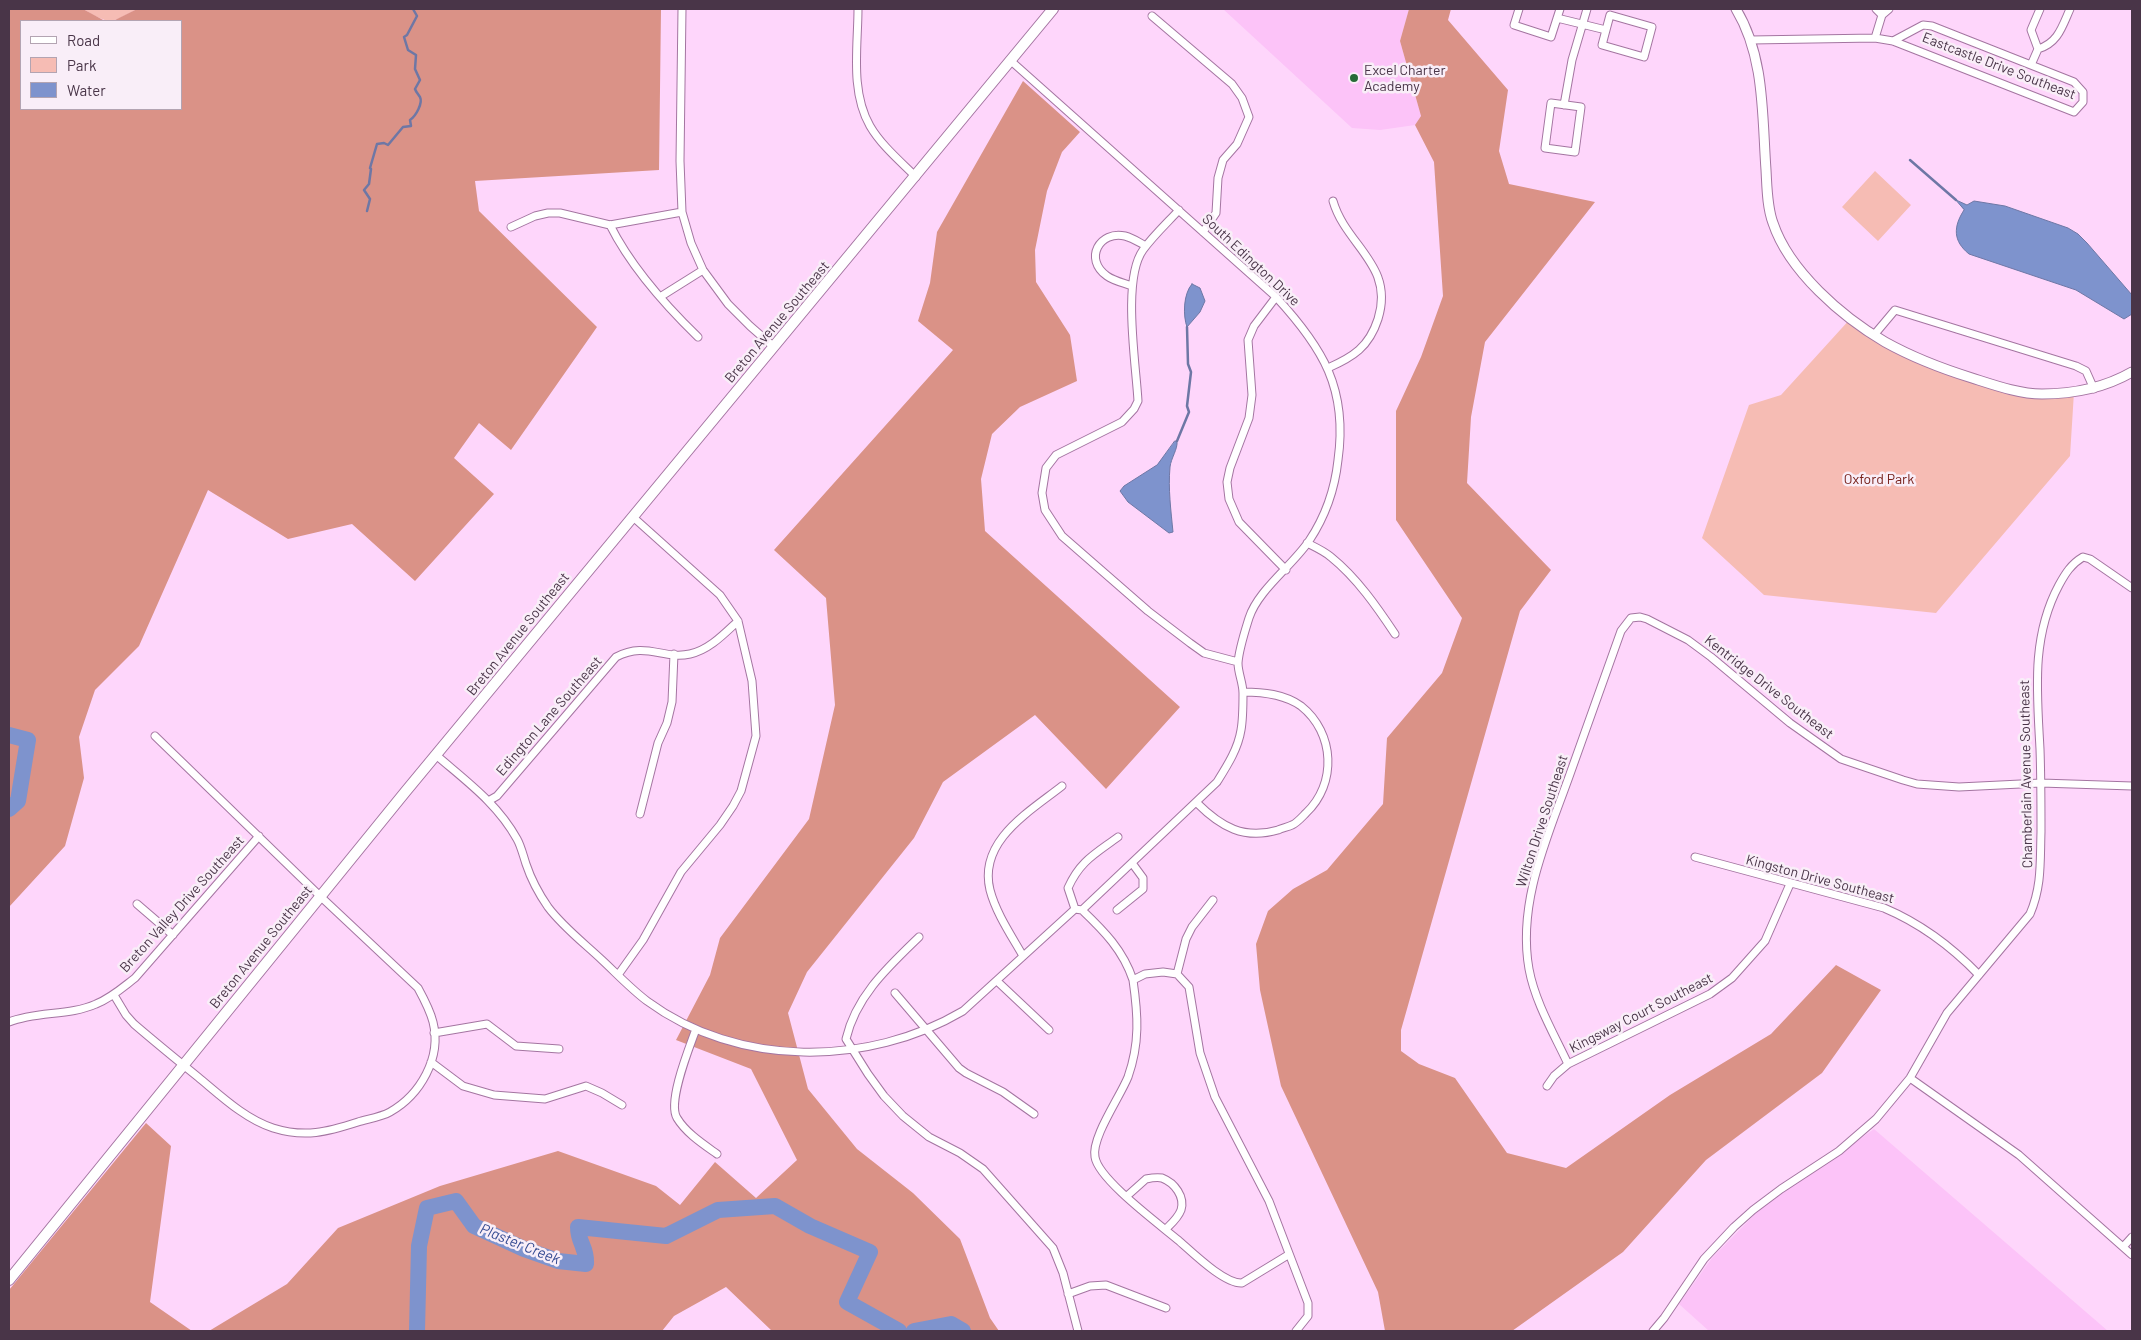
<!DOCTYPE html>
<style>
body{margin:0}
#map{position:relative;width:2141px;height:1340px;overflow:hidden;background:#fed6fb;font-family:Barlow,sans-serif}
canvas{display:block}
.frame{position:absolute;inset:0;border:10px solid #493548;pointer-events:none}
.legend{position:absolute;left:20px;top:20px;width:162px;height:90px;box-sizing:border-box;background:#f9eef8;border:1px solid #b3a4b2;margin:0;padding:6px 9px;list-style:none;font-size:15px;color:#493548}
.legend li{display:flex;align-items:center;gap:10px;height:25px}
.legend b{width:25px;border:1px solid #b3a4b2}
</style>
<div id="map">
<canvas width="2141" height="1340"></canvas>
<div class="frame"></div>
<ul class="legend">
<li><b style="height:6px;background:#fff"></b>Road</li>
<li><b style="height:14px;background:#f6bcb4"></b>Park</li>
<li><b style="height:14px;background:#7e93cd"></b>Water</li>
</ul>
</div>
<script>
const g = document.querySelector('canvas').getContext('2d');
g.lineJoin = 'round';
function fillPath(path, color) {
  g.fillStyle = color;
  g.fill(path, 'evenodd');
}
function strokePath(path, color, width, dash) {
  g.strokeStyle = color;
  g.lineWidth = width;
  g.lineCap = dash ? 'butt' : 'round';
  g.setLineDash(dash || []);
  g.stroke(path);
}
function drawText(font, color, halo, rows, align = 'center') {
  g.font = font + ' Barlow,sans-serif';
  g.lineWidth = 5;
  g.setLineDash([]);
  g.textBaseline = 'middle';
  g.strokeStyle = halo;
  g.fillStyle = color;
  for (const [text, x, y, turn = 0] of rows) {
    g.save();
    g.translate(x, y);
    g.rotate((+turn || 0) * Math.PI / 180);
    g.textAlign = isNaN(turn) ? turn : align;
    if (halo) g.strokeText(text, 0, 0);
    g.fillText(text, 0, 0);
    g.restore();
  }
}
fillPath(new Path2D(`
 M1223,9H1409L1400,41L1421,116L1415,125L1380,130L1352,128Z
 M1874,1129L2108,1331H1709L1679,1304L1712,1258L1761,1208Z`), '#fcc3f8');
fillPath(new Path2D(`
 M83,9H137C109,24 111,25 83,9Z
 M1875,171L1911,205L1878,241L1842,207Z
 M1851,318L1874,335L1941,368L2040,394L2074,392L2070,456L1936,613L1764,595L1702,538L1749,405L1781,395Z`), '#f6bcb4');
fillPath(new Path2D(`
 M9,9H83L105,21H21V109H181V21H113L137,9H661L659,170L475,181L479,211L597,327L511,450L479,423L454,458L494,494L415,581L352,524L288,539L208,490L139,646L95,690L79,737L84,778L65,846L9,907Z
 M1409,9H1451L1448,20L1508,90L1499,151L1509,184L1595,202L1485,342L1471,417L1467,483L1551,570L1520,611L1401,1030V1051L1419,1064L1455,1078L1507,1153L1566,1168L1670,1095L1771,1034L1836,965L1881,990L1822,1073L1706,1160L1623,1252L1512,1331H1385L1378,1292L1281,1086L1260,990L1256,944L1268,911L1293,889L1327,870L1383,804L1387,738L1442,673L1462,618L1396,520V411L1421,357L1443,296L1434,162L1415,125L1421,116L1400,41Z
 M1023,81L1080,132L1062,152L1047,191L1035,250L1036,282L1070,335L1077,381L1020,407L992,434L981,479L985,531L1180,707L1106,789L1035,715L943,782L914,838L807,972L788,1013L808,1089L857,1149L913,1193L960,1239L990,1318L999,1331H772L726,1287L674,1316L662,1331H209L287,1284L338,1228L440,1186L558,1151L656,1186L680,1205L715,1162L756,1198L797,1160L751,1069L676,1040L710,975L720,938L809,819L835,705L826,598L774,550L953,350L918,321L930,283L937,232Z
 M146,1123L171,1146L150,1302L192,1331H9V1290Z`), '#da9287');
const water = new Path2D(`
 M1956,200L1967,205L1974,201L2005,206L2068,228L2078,234L2087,243L2132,295V314L2124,319L2076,290L1969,254C1953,241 1953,227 1964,210Z
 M1192,284L1200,288L1205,301L1200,312L1187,327C1183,316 1183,294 1192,284Z
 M1175,441H1177C1178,449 1171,458 1170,467C1168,489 1171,511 1173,532L1169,533L1128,502L1120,491L1124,486L1157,465Z`);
fillPath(water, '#7e93cd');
strokePath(water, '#6e77a5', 1);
strokePath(new Path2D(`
 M1910,160L1956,200
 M367,211L370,199L364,190L369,184L371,169L370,168L377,144L384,143L388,145L403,127L411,126L410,120C416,116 423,103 420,97C418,94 416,92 415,89L420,80L415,69L416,55L408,50L404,37L407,35L417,16L413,9
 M1177,441L1189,412L1187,406L1191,372L1188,364L1187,327`), '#6e77a5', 2.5);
strokePath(new Path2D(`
 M9,735L28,740L18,801L9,809
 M417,1331L419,1246L427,1208L456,1201L474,1226L524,1249L558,1261L586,1264C587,1246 578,1244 578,1227L666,1236L718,1210L775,1206L810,1226L870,1252L847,1302L899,1331
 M914,1331L951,1324L963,1331`), '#7e93cd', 16);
const minor = new Path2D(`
 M682,9L680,161L682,212L691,243L703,270L728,304L750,326L774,347
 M858,9C858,46 850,91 870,126C881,145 900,161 916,177
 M1519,9L1514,25L1551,37L1560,9
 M1876,9L1882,15
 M1610,15L1652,27L1644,57L1602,45Z
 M1152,16L1232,84L1242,98L1249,117L1237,144L1223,160L1218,178L1216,213L1203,232
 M1557,18L1606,30
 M1875,38L1882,15L1889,9
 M1751,40L1875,38L1893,41L2074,112L2083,102V92L2074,82L1932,26L1923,25L1893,41
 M2038,49L2031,30L2040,9
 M2031,65L2038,49C2058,43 2062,27 2070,9
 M1551,103L1581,107L1575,152L1545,148Z
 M1564,105L1572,60L1587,9
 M1179,210C1167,223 1153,236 1143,250C1122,279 1136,364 1138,401L1134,409L1122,422L1056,455L1046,468L1042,493L1045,510L1062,536L1148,611L1190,643L1204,653L1238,662
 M610,225C631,267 665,305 698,337
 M511,227L535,216L548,213H560L610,225L682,212
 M1132,286C1124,283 1114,281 1107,276C1083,259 1100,230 1125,236C1133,238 1140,243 1146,246
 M660,297L703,270
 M1276,297L1254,326L1248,340L1252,395L1249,418L1230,468L1227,482L1229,499L1239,522L1286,570
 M1874,335L1895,310L2076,366L2086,371L2094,389
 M1328,368C1353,357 1369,347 1378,319C1395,265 1346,246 1333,201
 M1307,543C1315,547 1324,551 1331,557C1357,578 1377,607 1395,634
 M436,755C466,781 497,803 517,839C521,846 523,855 526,864C531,879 539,894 548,907C563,927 584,943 602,960C617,974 631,989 647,1001C738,1068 868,1067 963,1011L1075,909L1082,910L1217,782C1227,766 1238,749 1241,730C1243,719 1243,704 1243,693C1243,683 1238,673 1238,663C1239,649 1245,631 1249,618C1258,590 1292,566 1309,541C1325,517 1335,488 1338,460C1348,389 1323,348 1276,297L1011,61
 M490,800L497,796L616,657C646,641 663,660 690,654C709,650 724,634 738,621
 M1197,803C1221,827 1244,840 1278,830C1282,828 1288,827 1292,825C1297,823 1302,817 1306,813C1337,784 1335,733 1301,706C1284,694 1263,692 1243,692
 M640,814L658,743L667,723L672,702L674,654
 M1695,857L1884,908C1922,924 1951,946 1979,975
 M137,904L173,935
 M1075,909L1068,888C1080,861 1095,854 1118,837
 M1082,910C1104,931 1123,950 1133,980L1145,974L1163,972L1177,974L1189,987L1200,1053L1215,1097L1269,1201L1308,1303V1316L1296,1331
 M1117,910L1143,889V878L1132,863
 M919,937C888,967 856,996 846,1039L868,1074L884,1096L903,1116L929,1137L960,1153L983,1169L1053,1248L1063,1273L1078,1331
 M1023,956C1011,935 996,913 990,890C978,841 1029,812 1062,786
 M1177,974L1186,939L1192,927L1213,900
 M618,975L643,940L681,872L720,825L733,806L741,791L756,736L752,681L738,621L720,595L633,517
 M1133,980C1138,1015 1140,1043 1128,1077C1120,1097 1091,1138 1095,1157C1098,1179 1159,1224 1178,1240C1192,1252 1224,1284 1242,1283L1288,1255
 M997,981L1049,1030
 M895,993L959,1068L966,1073L1003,1092L1034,1114
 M114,995L126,1015L134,1024C155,1042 177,1060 198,1077C221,1096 245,1119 273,1128C305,1138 327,1132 358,1122C368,1119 381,1117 390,1112C420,1095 442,1058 433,1022C430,1010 424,999 418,988L320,896L155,736
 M9,1022C37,1011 69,1016 96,1004C111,998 122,988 135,978L259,836
 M696,1029C690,1046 667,1102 677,1118C686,1133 703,1144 717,1154
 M434,1033L487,1024L516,1046L559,1049
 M431,1062L463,1086L494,1095L545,1099L586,1086L602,1093L622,1105
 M1568,1064C1554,1034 1535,1002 1529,969C1517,902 1548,836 1570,774C1587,726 1604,679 1621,631L1631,618L1640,617L1647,619L1688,640L1711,657L1790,723L1841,759L1903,780L1917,784L1959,787L2041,783L2132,786
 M1910,1078L2019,1155L2132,1255
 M1547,1086L1554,1076L1568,1064L1710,994L1732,978L1765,941L1790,884
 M1127,1196L1146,1179C1151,1178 1157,1177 1162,1178C1175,1183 1185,1197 1181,1210C1178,1218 1171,1224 1166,1229
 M2123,1247L2132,1237
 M1068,1294L1090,1286L1106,1285L1166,1308
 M1653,1331L1664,1318L1704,1259L1734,1227L1753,1210L1781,1189L1839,1151L1876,1119L1910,1078L1947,1013L2030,914C2042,886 2040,862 2041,832C2041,804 2041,777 2040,749C2037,692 2031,637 2059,585C2065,574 2071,564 2083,557L2090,559L2132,588`);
const tertiary = new Path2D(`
 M1736,9C1765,57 1762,115 1766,170C1767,187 1767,207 1773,223C1789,271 1842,317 1885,342C1912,357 1943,369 1972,378C1994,385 2019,394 2042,394C2074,394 2104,388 2132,372`);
const secondary = new Path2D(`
 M9,1280L406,791L1053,9`);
strokePath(minor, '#a475a1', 9);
strokePath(tertiary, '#a475a1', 11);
strokePath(secondary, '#a475a1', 12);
strokePath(minor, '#fff', 7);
strokePath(tertiary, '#fff', 9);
strokePath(secondary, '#fff', 10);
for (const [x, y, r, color] of [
 [1354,78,5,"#266b37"]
]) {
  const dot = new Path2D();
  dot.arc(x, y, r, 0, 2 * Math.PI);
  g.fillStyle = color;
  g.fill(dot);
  strokePath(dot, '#f9eef8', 2);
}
drawText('14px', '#493548', '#f9eef8', [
 ["Eastcastle Drive Southeast",1999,66,21],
 ["South Edington Drive",1251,260,43],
 ["Breton Avenue Southeast",777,322,-50],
 ["Breton Avenue Southeast",518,634,-51],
 ["Kentridge Drive Southeast",1769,687,38],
 ["Edington Lane Southeast",549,716,-49],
 ["Chamberlain Avenue Southeast",2026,774,-91],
 ["Wilton Drive Southeast",1542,821,-72],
 ["Kingston Drive Southeast",1820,879,15],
 ["Breton Valley Drive Southeast",182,904,-48],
 ["Breton Avenue Southeast",261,947,-51],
 ["Kingsway Court Southeast",1641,1013,-27]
]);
drawText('14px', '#493548', '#f9eef8', [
 ["Excel Charter",1364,70],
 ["Academy",1364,86]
], 'left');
drawText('14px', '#77211b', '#f9eef8', [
 ["Oxford Park",1879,479]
]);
drawText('italic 15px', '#354b92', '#f9eef8', [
 ["Plaster Creek",520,1244,22]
]);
</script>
